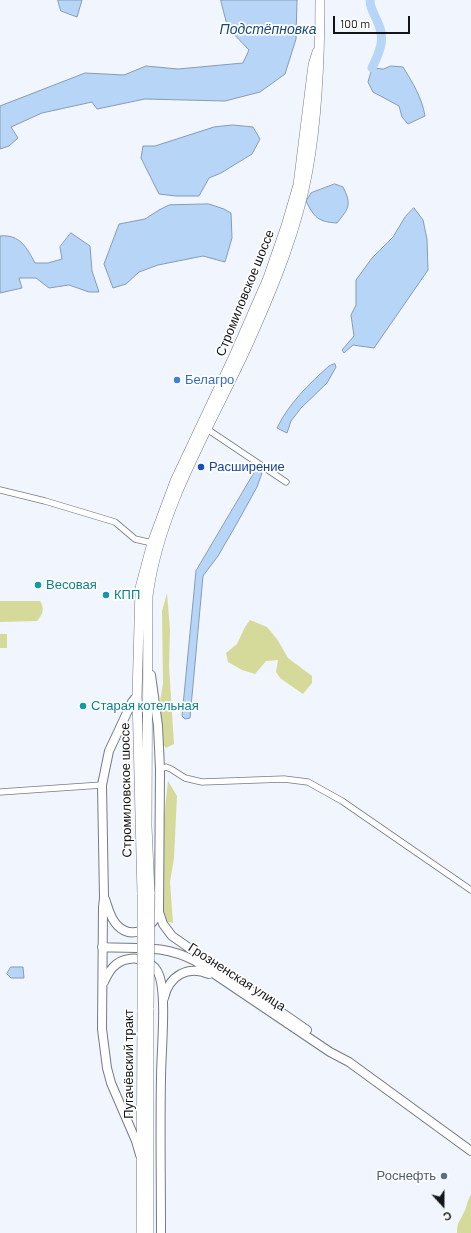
<!DOCTYPE html>
<meta charset="utf-8">
<style>
body{margin:0}
#map{position:relative;width:471px;height:1233px;overflow:hidden;background:#f0f5fe;font-family:Barlow,sans-serif}
canvas{display:block}
.north{position:absolute;left:423px;top:1185px;width:40px;height:40px;-webkit-text-stroke:3px #fff;paint-order:stroke;rotate:159deg;font-size:11px;font-weight:700;line-height:16px;text-align:center;color:#121417}
.north::after{content:'';display:block;margin:auto;width:14px;height:18px;background:#121417;clip-path:polygon(50% 0,100% 100%,50% 72%,0 100%)}
.scale{position:absolute;left:333px;top:16px;width:77px;height:18px;box-sizing:border-box;border:2px solid #121417;border-top:0;padding-left:5px;font-size:12px;line-height:14px;white-space:nowrap;color:#121417;-webkit-text-stroke:3px #fff;paint-order:stroke}
</style>
<div id="map">
<canvas width="471" height="1233"></canvas>
<div class="north">С</div>
<div class="scale">100 m</div>
</div>
<script>
const g = document.querySelector('canvas').getContext('2d');
g.lineJoin = 'round';
function fillPath(path, color) {
  g.fillStyle = color;
  g.fill(path, 'evenodd');
}
function strokePath(path, color, width, dash) {
  g.strokeStyle = color;
  g.lineWidth = width;
  g.lineCap = dash ? 'butt' : 'round';
  g.setLineDash(dash || []);
  g.stroke(path);
}
function drawText(font, color, halo, rows, align = 'center') {
  g.font = font + ' Barlow,sans-serif';
  g.lineWidth = 3.5;
  g.setLineDash([]);
  g.textBaseline = 'middle';
  g.strokeStyle = halo;
  g.fillStyle = color;
  for (const [text, x, y, turn = 0] of rows) {
    g.save();
    g.translate(x, y);
    g.rotate((+turn || 0) * Math.PI / 180);
    g.textAlign = isNaN(turn) ? turn : align;
    if (halo) g.strokeText(text, 0, 0);
    g.fillText(text, 0, 0);
    g.restore();
  }
}
fillPath(new Path2D(`
 M167,593L170,630L169,666L174,744L166,748L162,743L159,708L163,683L162,611Z
 M0,601H40C45,609 43,614 37,621L0,622Z
 M250,620L267,627L277,639L288,658L312,676V683L303,694L280,678L276,672L278,660L266,661L255,674L242,670L228,662L226,653L237,644L245,627Z
 M0,634H7V648H0Z
 M168,781L177,796L174,858L170,882L173,923L163,921V827Z
 M471,1195V1233H457C457,1222 459,1223 463,1214C467,1208 466,1203 471,1195Z`), '#d5da9b');
const water = new Path2D(`
 M58,0H82L77,17L61,11Z
 M221,0H297L296,39L285,74L260,92L225,101L145,99L97,109L92,102L42,113L11,127L18,138L9,146L0,149V106L85,73L124,75L146,66L178,69L243,63L249,50L228,28Z
 M391,66L403,67C413,83 422,98 425,116L408,124L402,117L399,106L373,92L368,82L372,68L383,69Z
 M233,125L253,127L260,139L252,154L221,173L209,178L199,196H176L159,194L141,158L143,146H155L214,127Z
 M335,184L343,187C352,205 349,208 337,223C318,222 314,217 306,201L311,193Z
 M209,204L224,209L231,213L232,238L225,262L203,256L158,265L139,272L126,284L113,288L104,264L119,224L145,219L159,210L169,205Z
 M414,208L423,220L427,239L428,270L374,348L353,345L344,353L342,350L354,336L351,315L356,305V280L372,258L393,237L405,217Z
 M71,233L90,246L92,271L99,292H89L69,285L49,288L36,278H19L22,288L0,293V236C20,234 27,248 35,263H48L62,259L60,247Z
 M335,364L336,367L327,383L301,408L291,421L287,433L277,428C289,403 309,384 329,366Z
 M256,470L262,473L257,487L236,525L218,556L203,576L190,718L185,719L182,716L196,571Z
 M11,967H23L24,978H11L7,974Z`);
fillPath(water, '#b7d5f7');
strokePath(water, '#869bb4', 1);
strokePath(new Path2D(`
 M370,0C370,9 375,15 378,23C386,40 379,53 372,68`), '#b7d5f7', 9);
const minor = new Path2D(`
 M207,429L286,482
 M0,490L45,501L115,522L135,539L152,543
 M160,769L166,767L171,769L185,778L202,782L284,779L308,782L342,801L471,890
 M0,792L102,785`);
const secondary = new Path2D(`
 M137,696L132,702L109,751L102,785L104,898L103,907L102,1029L107,1068L111,1083L136,1141L140,1155
 M105,899C108,907 110,918 117,925C132,941 152,928 159,912L160,769L158,726L151,675
 M159,912L163,924L172,936L307,1030
 M102,947C137,949 163,944 195,961L330,1052L349,1062L471,1151
 M104,982C109,971 115,961 129,959C141,957 155,963 159,975C167,995 161,1053 161,1078C160,1129 161,1181 161,1233
 M164,998C169,976 187,965 209,974`);
const primary = new Path2D(`
 M142,894L137,696L140,588L152,543L175,481L233,358L268,278L286,226L298,185L313,65L317,52
 M150,894L147,826L148,596C160,504 213,423 250,340C274,286 298,228 308,170C318,114 320,57 320,0
 M141,1233L142,1010
 M149,1233V1008`);
strokePath(minor, '#767b83', 7);
strokePath(secondary, '#767b83', 10);
strokePath(primary, '#767b83', 10);
strokePath(minor, '#fff', 5.5);
strokePath(secondary, '#fff', 8);
strokePath(primary, '#fff', 9);
const primaryBridge = new Path2D(`
 M149,1008L150,894
 M142,1010V894`);
strokePath(primaryBridge, '#767b83', 10, []);
strokePath(primaryBridge, '#fff', 9);
for (const [x, y, r, color] of [
 [177,380,4,"#3f7fe0"],
 [201,467,4,"#1a4fb4"],
 [38,585,4,"#0f9aa8"],
 [106,595,4,"#0f9aa8"],
 [83,706,4,"#0f9aa8"],
 [444,1176,4,"#5c6f8a"]
]) {
  const dot = new Path2D();
  dot.arc(x, y, r, 0, 2 * Math.PI);
  g.fillStyle = color;
  g.fill(dot);
  strokePath(dot, '#fff', 1.5);
}
drawText('13px', '#121417', '#fff', [
 ["Стромиловское шоссе",245,293,-68],
 ["Стромиловское шоссе",126,790,-91],
 ["Грозненская улица",237,977,33],
 ["Пугачёвский тракт",129,1064,-90]
]);
drawText('13px', '#366cbe', '#fff', [
 ["Белагро",185,380]
], 'left');
drawText('13px', '#164399', '#fff', [
 ["Расширение",209,467]
], 'left');
drawText('13px', '#0d838f', '#fff', [
 ["Весовая",46,585],
 ["КПП",114,595],
 ["Старая котельная",91,706]
], 'left');
drawText('13px', '#4e5e75', '#fff', [
 ["Роснефть",436,1176]
], 'right');
drawText('italic 14px', '#18497c', '#fff', [
 ["Подстёпновка",268,29]
]);
</script>
